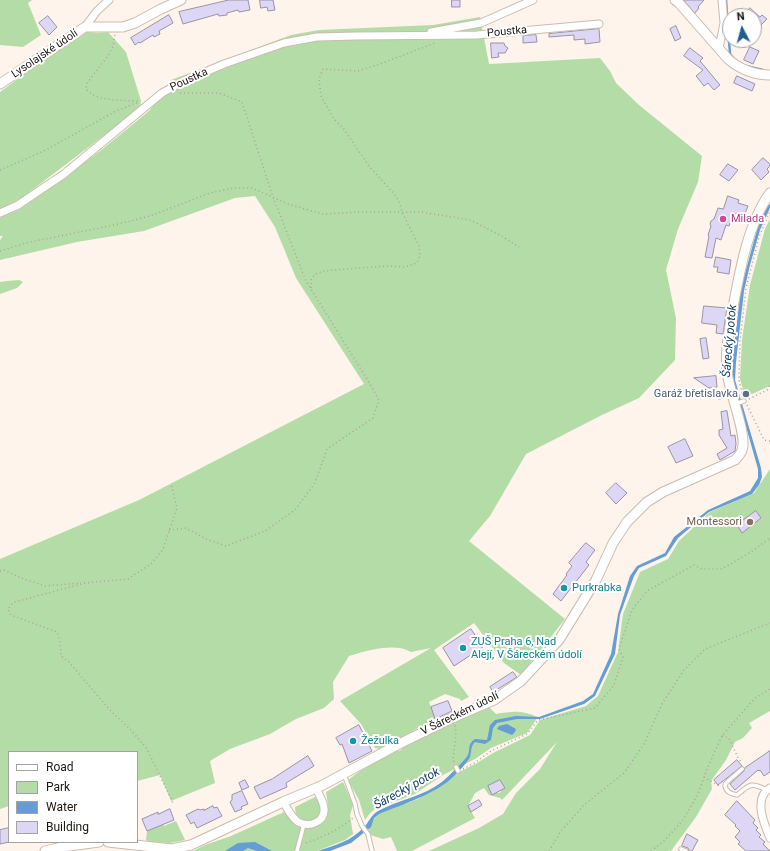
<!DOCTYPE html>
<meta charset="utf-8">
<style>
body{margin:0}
#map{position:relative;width:770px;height:851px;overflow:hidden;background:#fef4eb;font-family:Roboto,sans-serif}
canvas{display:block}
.legend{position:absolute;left:8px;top:751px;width:130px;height:92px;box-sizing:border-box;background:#fff;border:1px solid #a5a2a0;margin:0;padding:5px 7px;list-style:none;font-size:12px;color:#1d1712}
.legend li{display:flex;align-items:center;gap:8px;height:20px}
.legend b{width:20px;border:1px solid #a5a2a0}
.north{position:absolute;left:722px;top:8px;width:40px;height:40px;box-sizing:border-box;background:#fff;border:1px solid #a5a2a0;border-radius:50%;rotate:354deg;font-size:11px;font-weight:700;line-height:16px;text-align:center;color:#1d1712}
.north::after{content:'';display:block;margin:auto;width:14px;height:18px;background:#1f5e94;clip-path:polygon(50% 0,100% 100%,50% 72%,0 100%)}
</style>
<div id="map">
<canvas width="770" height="851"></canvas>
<ul class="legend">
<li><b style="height:5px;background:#fff"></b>Road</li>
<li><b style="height:11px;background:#b4dca7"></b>Park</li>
<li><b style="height:11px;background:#649ed5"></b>Water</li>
<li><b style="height:11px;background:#ddd6f4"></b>Building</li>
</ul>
<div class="north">N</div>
</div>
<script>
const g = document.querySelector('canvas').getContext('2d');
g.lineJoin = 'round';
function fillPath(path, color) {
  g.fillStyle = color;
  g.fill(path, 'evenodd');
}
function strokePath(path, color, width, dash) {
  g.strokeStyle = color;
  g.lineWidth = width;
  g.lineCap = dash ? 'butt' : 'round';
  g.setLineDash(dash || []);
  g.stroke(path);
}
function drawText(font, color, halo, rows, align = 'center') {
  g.font = font + ' Roboto,sans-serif';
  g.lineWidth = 4;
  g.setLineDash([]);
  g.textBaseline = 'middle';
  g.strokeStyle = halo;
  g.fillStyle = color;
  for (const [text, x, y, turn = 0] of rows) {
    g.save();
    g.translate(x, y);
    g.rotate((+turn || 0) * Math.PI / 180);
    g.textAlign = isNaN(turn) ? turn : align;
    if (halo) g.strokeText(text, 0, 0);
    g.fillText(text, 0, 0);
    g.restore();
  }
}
fillPath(new Path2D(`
 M0,0H32L28,3L41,35L23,47L0,45Z
 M480,17L489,64L600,58L610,71L616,83L639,105L702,156L698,182L678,229L666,270L676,318L675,360L639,398L602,415L526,454L490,516L469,541L565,619L521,675L504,663L474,623L434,650L469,697L461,701L460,699L445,694L429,702L435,719L379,749L375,748L361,724L340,701L431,648L411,652C396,642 365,651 349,656L333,682L334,699L324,708L296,719L270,734L230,749L210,761L215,783L171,801L160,775L137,781V752H9V806L0,809V559L139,500L364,384L296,278L275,227L255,196L235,198L144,231L77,242L0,260V240L3,236H0V217L20,209L100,151L149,111L171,80L291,35L319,30L433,25Z
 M87,32L99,33L108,32L126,52L141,101L140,108L15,203L0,209V92L42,61Z
 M770,219V386L745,397L740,379L742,340L750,285L765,229Z
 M19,280L23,282L17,288L0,294V282L7,281Z
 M770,469V711L749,723L752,728L743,738L735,742L726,760L711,781L712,789L696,817L671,851H429L479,828L503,814L516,793L540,769L557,742L502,800L500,798L489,795L484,788L475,793L468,806L475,818L412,851H397L391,837L383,839L370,835L368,828L376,814L418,799L446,779L477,763L493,753L530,735L540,720L586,706L598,696L618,652L623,614L640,572L668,559L679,541L710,512L754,493ZM756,511L761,518L742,532L737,525ZM500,780L504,787L500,790L501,792L498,793L497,792L492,794L488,786Z
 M488,706L496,714C513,711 522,710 538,717L527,733L491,748L475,759L443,775L415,794L375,809L370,813L365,820L359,800L348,780L382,755L397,749L399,751L402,749L401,747Z
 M343,782L353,805L350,815L353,834L345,840L317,851H193L205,845L231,836L284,812C293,823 308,835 321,821C323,819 326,817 327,814C329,807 327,799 326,792Z
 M315,797C335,816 295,837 295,807Z
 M158,812L164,826L176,821L185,840L170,843L148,842L146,839L147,831L163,824Z`), '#b4dca7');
fillPath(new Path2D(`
 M770,204V208L760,230L750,265L744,291L736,362L735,380L761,468L762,477L759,485L752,494L709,512L678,538L666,556L639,568L634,576L620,615L615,654L595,696L584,704L540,719H517L497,723L493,728L491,740L485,744L475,742C470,747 472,751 470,757C467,763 459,771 454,776C436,794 403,804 379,814L374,818L371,827L351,843L330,851H318C335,845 352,841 364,827C369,822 371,815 378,811C398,800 424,796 442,782C448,777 465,760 468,755C471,747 467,745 475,739L487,740L490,725L495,720L516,716L539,717L583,701L593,694L611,654L618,614L630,576L637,566L665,553L674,537L708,510L750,491L758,478V469L733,381L732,364L741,288L758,226L766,207Z
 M507,724L516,729L515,732L512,735L497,729L499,726Z
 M255,842L272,851H257L248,848L243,851H225L238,843Z`), '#649ed5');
strokePath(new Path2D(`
 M726,0L730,54L733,58
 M746,66L763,70`), '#649ed5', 2.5);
const building = new Path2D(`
 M229,0H248L250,10L239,12L238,10L227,13V15L219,16L218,14L183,24L179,12Z
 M260,0H273L275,10L268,11L267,7L261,8Z
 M452,0H460V7H452Z
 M684,0H704L698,7L699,8L695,13Z
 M750,8L760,17L762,15L767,19L760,26L754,21V16H749L746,13Z
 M169,15L173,23L159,31L160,34L154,37L153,35L140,43L139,42L135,45L131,38Z
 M48,16L57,27L49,35L39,23Z
 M676,26L681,38L675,41L670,29Z
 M599,29L600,42L585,44V39L574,40V35L549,37V34Z
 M536,35L537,42L523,43V36Z
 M491,43H504L505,46L508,48L505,53H498L499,57L492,58Z
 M750,47L759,51L753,64L744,60Z
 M690,48L703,58L700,61L720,85L714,90L708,83L704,86L696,76L703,70L684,56Z
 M737,76L755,84L752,91L734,83Z
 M763,158L770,164V166L767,169L769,172L761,180L752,170Z
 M728,164L738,170L729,181L720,175Z
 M728,196L739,200L738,203L748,206L744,216L734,213L729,226L726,225L721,240L716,238L712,258L705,257L709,236L708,235L711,226L710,224L711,221L714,219L718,208L723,209Z
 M716,257L731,260L729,274L717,272L718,267H714Z
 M704,306L727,308L723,334L716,333L717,325L702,323Z
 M706,338L709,358L703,359L700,339Z
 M716,376L717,387L709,388L694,378Z
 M723,390L725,398L718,399L716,392Z
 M727,411L731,436L735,435L736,444L735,451L720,460L717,454L727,448L719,435V430L723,429L721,412Z
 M685,439L693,456L676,463L668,447Z
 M616,483L627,493L616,504L606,493Z
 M756,511L761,518L742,533L737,525Z
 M586,543L595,550L586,562L589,565L561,601L553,594L567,575L566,574L572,566L569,563Z
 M471,629L483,647L454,666L443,648Z
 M513,672L517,677L493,692L490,687Z
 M448,701L452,711L435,719L431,707Z
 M359,725L372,751L349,763L342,744L340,745L336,738Z
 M770,751V772L764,776L760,770L759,771L758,770L735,790L730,784L744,771L745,768Z
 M308,756L314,766L286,783L287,787L260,799L254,787L272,779Z
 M737,760L742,766L718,785L714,780Z
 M245,780L249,787L242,790L239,783Z
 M500,780L505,788L492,795L488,786Z
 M242,791L248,804L241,807L242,809L235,812L230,802L232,800V795Z
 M479,800L482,805L471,812L468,806Z
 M737,801L755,820L753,823L758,828L756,830L761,835L759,837L765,842L763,844L770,851H746L738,844L740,842L735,837L740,831L735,826L736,825L725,815Z
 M213,806L214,808L217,807L222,816L197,828L194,822L191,824L186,815L198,809L200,810L204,809V810Z
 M170,809L174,820L147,831L142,819L158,812V814Z
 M9,828V842L0,844V830Z
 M687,834L698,840L692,851H689L688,848L682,846Z`);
fillPath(building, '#ddd6f4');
strokePath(building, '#9893a6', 1);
const lane = new Path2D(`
 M735,404L744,401
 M456,767L458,771
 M742,769L726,783L725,786C726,792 731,794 737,795C750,784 751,782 767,790
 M344,774L355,804L357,814L362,826L368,834L372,851
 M681,849L686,851
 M297,851L304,824`);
const street = new Path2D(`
 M85,27L97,11L109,0
 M431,32L481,23L533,0
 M719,48L724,23L722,0
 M0,213L18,205L64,174L162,93L184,81L224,64L284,43L317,37L356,36L477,35L599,24
 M770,788C753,798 764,824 770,838
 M283,802C287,808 292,818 298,822C309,828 325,822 324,809C324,802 319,795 316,788`);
const secondary = new Path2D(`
 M675,0L679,3L728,59C739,69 755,75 770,75
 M0,84L85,27H123L135,23L161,9L181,0
 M108,842L172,849L191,845L283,802L321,786L399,744L454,717L494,700L521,681L559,640L596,580L613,543L627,522L647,502L663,492L735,460C738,457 741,454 742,450C748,436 728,389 727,371C725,351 729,332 732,313C739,275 747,225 770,193
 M45,851L62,847L99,842`);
strokePath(lane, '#cdbcae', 5.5);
strokePath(street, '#cdbcae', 9);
strokePath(secondary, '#cdbcae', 11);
strokePath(new Path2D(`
 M115,35L113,46L108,56L87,83L86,89C96,102 124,100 139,101
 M0,170L44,151L116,111L139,102
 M0,251L30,242L114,225L150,216L210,193L234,188H252L288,204L322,214L360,212H421L470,220L500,235L519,247
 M311,288V280L315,274L324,271L346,269L389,266L405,267L417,263L420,256L419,246L402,212L400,204L395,195L369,166L343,128L334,119L321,96L319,79L323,69L358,71L380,64L435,43
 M743,397L739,380L740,341L746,288L759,237L770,211
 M749,399L767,390L770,385
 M747,405L764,440L770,441
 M169,530L186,528L206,539L226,546L265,531L295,510L315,483L327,449L373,418L379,400L367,379L306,281L273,197L242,102L219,93H177
 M0,571L4,570L21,578L45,586L81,583
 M84,583L128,579L151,564L163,549L177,508L171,484
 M85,583L15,602L12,604L8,609L11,615L57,632L60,641L61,656L69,662L109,709L131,730L147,749L173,803
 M722,736L729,738L738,758L742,763
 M454,762L453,759L456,735L455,724
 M463,769L476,762L491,751L527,734L538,720L595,708L614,685L623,657L619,649L632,610L647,591L694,565L702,569H722L751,552L770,538
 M704,777L719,786
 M306,843C323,837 338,830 353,818
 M549,851L561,831L584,805L624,773L644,744L662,704L684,670L705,649L770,623
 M651,851L664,841L683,820L698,794L707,769L722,736L755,698L770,689`), '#aca49c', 1.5, [1, 3]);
strokePath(lane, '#fff', 3.5);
strokePath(street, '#fff', 7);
strokePath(secondary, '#fff', 9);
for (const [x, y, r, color] of [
 [723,219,4,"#d1479c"],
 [746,394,4,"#5c6f8a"],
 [750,522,4,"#8d6e63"],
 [564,588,4,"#0f9aa8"],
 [463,648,4,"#0f9aa8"],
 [353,741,4,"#0f9aa8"]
]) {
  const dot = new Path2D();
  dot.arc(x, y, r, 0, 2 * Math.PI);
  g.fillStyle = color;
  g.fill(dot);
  strokePath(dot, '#fff', 1.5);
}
drawText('11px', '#1d1712', '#fff', [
 ["Poustka",507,32,-5],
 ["Lysolajské údolí",45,54,-34],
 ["Poustka",189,80,-25],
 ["V Šáreckém údolí",460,714,-26]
]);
drawText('11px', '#b23c85', '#fff', [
 ["Milada",731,219]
], 'left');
drawText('11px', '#4e5e75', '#fff', [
 ["Garáž břetislavka",738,394]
], 'right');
drawText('11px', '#785e54', '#fff', [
 ["Montessori",742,522]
], 'right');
drawText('11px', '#0d838f', '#fff', [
 ["Purkrabka",572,588],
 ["ZUŠ Praha 6, Nad",471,642],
 ["Alejí, V Šáreckém údolí",471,655],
 ["Žežulka",361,741]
], 'left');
drawText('italic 12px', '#164165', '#fff', [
 ["Šárecký potok",730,341,-85],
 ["Šárecký potok",407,789,-29]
]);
</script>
